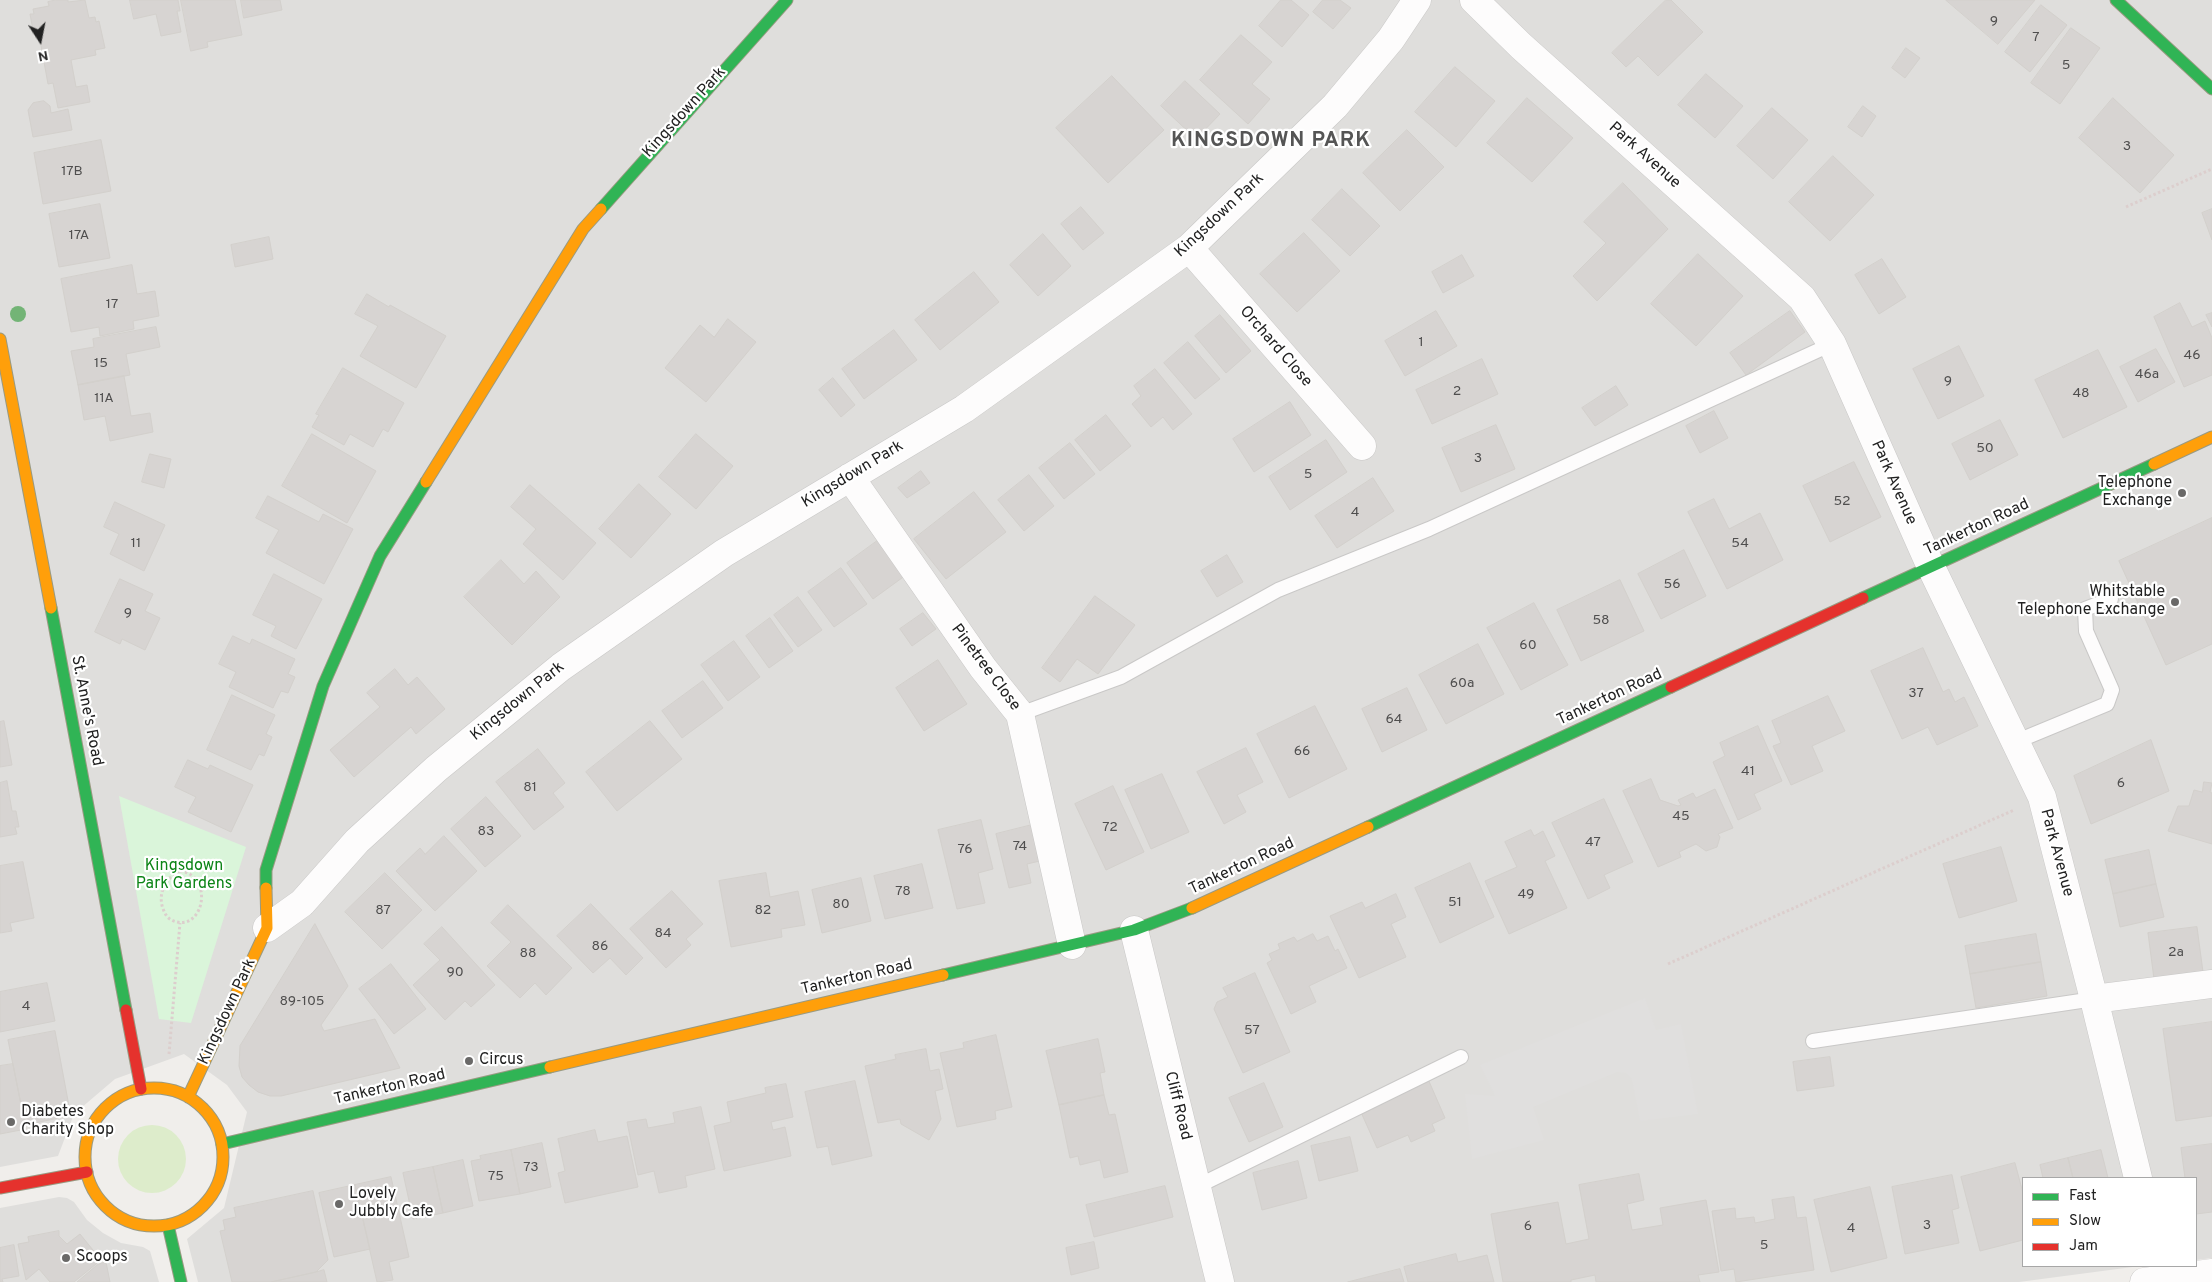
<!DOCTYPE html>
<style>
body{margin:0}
#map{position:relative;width:2212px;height:1282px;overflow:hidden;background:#f0eeeb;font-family:Overpass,sans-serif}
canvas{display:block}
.legend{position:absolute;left:2022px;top:1177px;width:175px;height:90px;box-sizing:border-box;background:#fff;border:1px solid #a7a7a7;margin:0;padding:6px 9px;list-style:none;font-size:15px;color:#222}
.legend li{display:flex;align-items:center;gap:10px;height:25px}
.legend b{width:25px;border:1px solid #a7a7a7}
.north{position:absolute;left:15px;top:15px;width:50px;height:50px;-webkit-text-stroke:4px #fff;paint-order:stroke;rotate:169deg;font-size:14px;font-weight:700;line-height:20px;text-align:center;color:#222}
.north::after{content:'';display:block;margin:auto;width:18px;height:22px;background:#222;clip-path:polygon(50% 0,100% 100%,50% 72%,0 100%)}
</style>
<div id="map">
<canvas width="2212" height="1282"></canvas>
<ul class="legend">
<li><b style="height:6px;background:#30b455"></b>Fast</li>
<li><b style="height:6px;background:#ff9f0a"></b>Slow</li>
<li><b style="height:6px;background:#e5322d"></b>Jam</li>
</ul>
<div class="north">N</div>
</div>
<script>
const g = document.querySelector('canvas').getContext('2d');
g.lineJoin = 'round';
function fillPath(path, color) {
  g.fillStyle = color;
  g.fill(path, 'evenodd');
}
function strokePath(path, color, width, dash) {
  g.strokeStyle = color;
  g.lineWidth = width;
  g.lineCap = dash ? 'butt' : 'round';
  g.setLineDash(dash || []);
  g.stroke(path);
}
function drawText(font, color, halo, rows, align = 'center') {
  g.font = font + ' Overpass,sans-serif';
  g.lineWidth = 4.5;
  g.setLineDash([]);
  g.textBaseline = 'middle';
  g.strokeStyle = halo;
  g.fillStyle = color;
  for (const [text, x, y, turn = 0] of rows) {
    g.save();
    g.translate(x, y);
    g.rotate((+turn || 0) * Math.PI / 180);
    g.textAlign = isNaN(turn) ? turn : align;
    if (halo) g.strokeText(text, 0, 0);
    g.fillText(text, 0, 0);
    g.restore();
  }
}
fillPath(new Path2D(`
 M0,0H2212V1258L2196,1260V1178H2023V1266H2140L2019,1282H198L187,1239L224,1208L247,1112L227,1085L184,1054L115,1079L74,1114L58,1156L0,1167Z
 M59,1197L67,1198L74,1202L87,1220L103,1233L121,1243L143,1247L150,1251L159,1282H0V1208Z`), '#dfdedc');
fillPath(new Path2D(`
 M118 1159a34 34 0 1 1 68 0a34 34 0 1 1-68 0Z`), '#ddeccb');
fillPath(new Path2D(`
 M119,796L246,847L191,1023L159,1019Z`), '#daf5da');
fillPath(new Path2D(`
 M1645,998L1656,1030L1681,1024L1698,1114L1640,1121L1632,1080L1626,1073L1617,1072L1533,1107L1544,1140L1472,1159L1465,1094L1495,1096L1480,1065Z`), '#e0dfde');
const building = new Path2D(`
 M56,0H68V2L85,0L89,18L95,17L96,22L99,21L105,48L95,50L96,55L71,60L76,87L87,85L90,102L58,108L53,83L48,84L38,29L33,30L30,14H34L33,9L49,6L48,2Z
 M130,0H178L180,11H177L181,32L161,36L156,14L134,19Z
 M181,0H235L242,35L207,42L208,47L191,51Z
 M241,0H280L282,10L244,18Z
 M1281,0H1291L1309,15L1282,47L1259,26Z
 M1323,0H1340L1351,8L1333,29L1313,12Z
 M1666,0H1671L1703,32L1658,76L1638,56L1626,67L1612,53Z
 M1946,0H2035L1998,44Z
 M2041,5L2067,25L2030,72L2005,52Z
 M2071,28L2100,48L2060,104L2031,83Z
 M1241,35L1272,62L1252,84L1270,99L1248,124L1200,80Z
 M1906,48L1920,58L1905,78L1892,68Z
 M1455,67L1495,101L1456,147L1415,112Z
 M1706,74L1743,106L1715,138L1678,105Z
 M1112,76L1164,130L1108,183L1056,128Z
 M1185,81L1220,114L1196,139L1161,106Z
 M1527,98L1573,138L1532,182L1487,143Z
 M2113,98L2174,155L2140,193L2079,138Z
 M44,101L50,106L51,113L68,109L72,130L33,137L28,110L33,103Z
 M1863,106L1876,116L1862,137L1848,127Z
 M1772,108L1808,140L1773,179L1737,146Z
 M1407,130L1444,167L1400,211L1363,173Z
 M101,140L111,191L43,204L34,153Z
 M1833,156L1874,195L1830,241L1789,202Z
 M1623,183L1668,229L1597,301L1573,276L1606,243L1584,222Z
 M1342,189L1380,226L1350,256L1312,220Z
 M100,204L110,258L59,267L49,214Z
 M1081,207L1104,233L1083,250L1061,224Z
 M2212,209V240L2202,213Z
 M1304,233L1340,271L1297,312L1260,274Z
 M1043,234L1071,266L1038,296L1010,265Z
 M269,237L273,259L235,267L231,245Z
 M1698,254L1743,296L1696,346L1651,304Z
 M1462,255L1474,276L1443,293L1432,272Z
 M1882,259L1906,297L1879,314L1855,275Z
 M132,265L137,294L155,291L159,316L133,321L134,329L100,336L99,327L71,332L61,279Z
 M974,272L999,302L940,350L915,320Z
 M367,294L389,307L390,305L446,336L416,388L360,356L378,326L355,314Z
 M2180,303L2192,327L2205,321L2212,338V375L2184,387L2154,317Z
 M1436,311L1457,346L1405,376L1385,341Z
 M1790,311L1805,332L1746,375L1730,353Z
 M2212,313V327L2206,315Z
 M1220,315L1251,351L1226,373L1195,336Z
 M728,319L756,342L706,402L665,368L700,325L714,337Z
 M156,327L160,347L126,354L130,375L78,385L71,351L94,347L93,339Z
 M894,330L917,360L864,399L842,369Z
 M1188,342L1220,379L1195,399L1164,363Z
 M1959,346L1984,396L1938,419L1913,369Z
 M2156,349L2175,382L2138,402L2120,367Z
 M2098,350L2127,407L2063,438L2035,380Z
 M1482,359L1498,394L1432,424L1416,390Z
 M343,368L404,403L388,432L383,429L373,447L350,434L344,445L312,427L319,415L316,414Z
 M1155,369L1192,414L1173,430L1163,417L1151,427L1132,404L1141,396L1134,386Z
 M124,376L131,416L150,413L153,432L110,441L105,416L84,420L78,385Z
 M833,378L855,405L841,417L819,390Z
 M1616,386L1628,405L1595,426L1582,408Z
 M1290,402L1311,435L1254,472L1233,439Z
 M1714,411L1728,438L1700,453L1686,426Z
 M1106,415L1131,446L1100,471L1075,440Z
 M2000,420L2018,455L1970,480L1952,444Z
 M1496,425L1515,469L1461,492L1442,448Z
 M312,434L376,471L347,523L282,486Z
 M696,434L733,466L696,509L659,477Z
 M1326,440L1347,472L1290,510L1269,477Z
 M1070,443L1095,474L1064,499L1039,468Z
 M150,454L171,459L164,488L142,482Z
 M1854,462L1881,517L1830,542L1803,486Z
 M921,471L930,483L907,498L898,488Z
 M1029,475L1054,506L1024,531L998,500Z
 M1373,478L1394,511L1337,548L1315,516Z
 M639,484L671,514L631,558L599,529Z
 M530,485L596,543L563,580L523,544L536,529L511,507Z
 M974,492L1006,532L946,579L914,539Z
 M268,496L319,522L323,514L353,529L324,584L266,553L279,530L256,518Z
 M1714,499L1729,529L1760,513L1783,560L1727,589L1688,512Z
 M115,502L165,525L144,571L110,554L119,534L104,527Z
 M2212,518V644L2166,665L2119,561Z
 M880,539L906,575L873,599L847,563Z
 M1684,550L1706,596L1661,619L1638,574Z
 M1227,555L1243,582L1217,597L1201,571Z
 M501,560L524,584L536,571L560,597L512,645L464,597Z
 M841,568L867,604L834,627L808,592Z
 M274,574L322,599L296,649L271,636L276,626L253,615Z
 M120,579L153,594L145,611L160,618L145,650L122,639L120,644L95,632Z
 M1620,580L1644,631L1581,661L1557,610Z
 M1095,596L1135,625L1098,674L1077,659L1060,682L1042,668Z
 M798,597L822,630L798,647L774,615Z
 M1534,603L1568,665L1521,690L1487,628Z
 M923,613L936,629L912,646L900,629Z
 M770,618L793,651L769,668L746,636Z
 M233,636L250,644L252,639L295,659L288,674L295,677L288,693L281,691L273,708L229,687L236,672L219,664Z
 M734,641L760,677L728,701L701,665Z
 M1478,644L1504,694L1446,724L1419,675Z
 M1923,648L1943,692L1949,689L1955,702L1964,697L1978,726L1937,745L1928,727L1902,739L1871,671Z
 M938,660L967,704L924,731L896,688Z
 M395,669L408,685L417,677L445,709L416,734L411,727L354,777L330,750L380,707L367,693Z
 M703,681L723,708L682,738L662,711Z
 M1407,688L1427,730L1382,752L1362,709Z
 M232,695L275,715L266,734L272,737L264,756L259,754L251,770L207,750Z
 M1828,696L1845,731L1812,746L1823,771L1791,785L1773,746L1781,743L1772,721Z
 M1315,706L1347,769L1289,798L1257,734Z
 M4,721L12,765L0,767V722Z
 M650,721L682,759L617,811L586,772Z
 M1758,726L1782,781L1754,794L1761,809L1738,820L1713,762L1725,756L1720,743Z
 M2151,740L2169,791L2091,824L2074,776Z
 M1246,748L1263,782L1237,795L1246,812L1224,824L1197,772Z
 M538,749L565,783L553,793L564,807L534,830L496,782Z
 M188,760L208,769L210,765L253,785L231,832L188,812L196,797L175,787Z
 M1162,774L1189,832L1151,849L1125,790Z
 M1651,779L1660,800L1678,806L1681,805L1678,800L1693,793L1696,798L1715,789L1733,828L1718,834L1720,837L1717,847L1706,851L1696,844L1679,852L1681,857L1658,867L1623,791Z
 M7,781L12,811H16L19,827H15L17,834L0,837V783Z
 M2204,782L2212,783L2210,792L2212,793V844L2168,831L2178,806H2189L2194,790L2202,792Z
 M1113,786L1144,852L1106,870L1075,804Z
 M486,797L521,836L485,867L451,829Z
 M1604,799L1633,862L1604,875L1610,888L1588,899L1552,823Z
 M981,820L993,869L978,873L985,903L957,909L938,830Z
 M1036,824L1044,860L1027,864L1031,883L1009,888L996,834Z
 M1531,830L1534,836L1543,831L1555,856L1545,861L1567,908L1509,934L1485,881L1517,867L1505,842Z
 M444,836L477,871L435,911L396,871L420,848L425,854Z
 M2001,847L2017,901L1959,918L1943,864Z
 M2149,850L2156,884L2113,894L2105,860Z
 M23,862L34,918L10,923L12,931L0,933V866Z
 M1470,863L1494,917L1440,943L1415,888Z
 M922,864L933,908L885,919L874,876Z
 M385,873L422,910L382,949L345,912Z
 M766,873L770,897L798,891L805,925L781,929L782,937L731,947L719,881Z
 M861,878L871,921L822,933L812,890Z
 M2156,884L2164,917L2120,927L2113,894Z
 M672,891L703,924L686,939L691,945L666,968L630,929Z
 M1396,894L1406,917L1391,924L1406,957L1359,978L1330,916L1362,902L1365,908Z
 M591,904L643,958L626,975L610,958L593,973L557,936Z
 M508,905L572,968L546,995L535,983L520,998L487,966L511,942L491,923Z
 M315,924L348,986L321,1025L324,1031L375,1019L400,1068L281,1096H270L258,1092L249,1085L242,1077L239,1066L240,1046Z
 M442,927L495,985L471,1007L465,1001L445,1020L413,985L440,960L424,944Z
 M2197,927L2203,972L2154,979L2148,933Z
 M1313,934L1317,941L1328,936L1335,951L1338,949L1347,968L1309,986L1316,1002L1291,1014L1267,963L1272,960L1269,954L1280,949L1278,944L1294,937L1297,941Z
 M2036,934L2041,962L1970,974L1965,946Z
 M2041,962L2047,996L1976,1008L1970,974Z
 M391,964L426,1009L394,1034L359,989Z
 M1255,973L1290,1052L1243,1073L1214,1009L1217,1002L1228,997L1223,988Z
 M47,983L55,1021L0,1032V992Z
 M2212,1022V1116L2176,1121L2163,1029Z
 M55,1031L69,1106L59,1118L25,1125L8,1040Z
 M996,1035L1012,1107L995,1111L996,1119L957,1127L940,1053L964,1048L963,1043Z
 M1098,1039L1105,1072L1100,1073L1104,1095L1059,1105L1046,1051Z
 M926,1049L930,1071L939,1069L943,1089L935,1091L941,1119L929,1140L901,1124L900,1119L878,1123L865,1066L896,1059L895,1055Z
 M1830,1057L1834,1086L1797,1091L1793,1062Z
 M13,1064L26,1129L0,1134V1066Z
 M1428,1079L1445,1118L1432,1124L1435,1131L1411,1142L1408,1135L1377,1148L1360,1110Z
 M855,1081L872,1156L832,1165L828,1146L817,1148L805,1092Z
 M1264,1083L1283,1127L1249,1142L1229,1098Z
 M786,1084L793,1117L771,1122L773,1130L785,1127L791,1156L724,1171L714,1126L731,1122L727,1102L766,1093L765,1088Z
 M1104,1095L1109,1115L1115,1114L1128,1172L1104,1178L1100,1160L1080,1165L1078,1156L1070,1158L1059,1105Z
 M701,1107L715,1169L685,1176L687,1187L659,1193L654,1171L638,1175L627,1122L646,1119L648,1128L675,1123L673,1113Z
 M595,1130L598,1142L627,1136L638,1187L565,1203L558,1173L565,1171L558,1139Z
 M1350,1137L1358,1171L1319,1181L1311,1146Z
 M542,1143L551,1187L520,1194L511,1150Z
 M2212,1144V1212L2196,1214V1178H2185L2181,1148Z
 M511,1150L520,1194L479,1201L471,1161L481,1159L480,1156Z
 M2101,1150L2108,1178H2073L2068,1158Z
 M2068,1158L2073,1178H2043L2040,1165Z
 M463,1160L473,1206L443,1213L433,1167Z
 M1298,1161L1307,1198L1262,1210L1253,1173Z
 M2015,1163L2023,1193V1240L1980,1251L1961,1177Z
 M433,1167L443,1213L413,1219L403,1173Z
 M1639,1174L1644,1200L1627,1204L1632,1230L1663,1225L1660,1208L1706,1200L1719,1272L1698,1275L1700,1282H1596L1595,1275L1571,1280V1282H1503L1491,1214L1558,1202L1566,1244L1589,1239L1579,1185Z
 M1952,1175L1959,1208L1952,1210L1959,1243L1905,1254L1892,1187Z
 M391,1177L409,1257L389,1262L393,1280L377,1282L355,1185Z
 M355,1185L370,1249L334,1257L319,1193Z
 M1165,1186L1173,1217L1094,1237L1086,1205Z
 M1870,1187L1887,1258L1831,1272L1814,1200Z
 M313,1191L328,1260L316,1272L271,1282H232L220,1231L225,1230L223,1220L236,1217L234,1208Z
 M1794,1197L1797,1218L1806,1217L1814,1270L1736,1282L1734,1269L1721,1271L1712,1211L1735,1208L1736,1219L1754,1217L1755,1223L1775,1219L1772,1200Z
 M59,1231V1236L67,1244L80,1234L101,1260L74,1282H50L39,1269L26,1280L18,1244L29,1242L28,1237Z
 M1094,1242L1099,1268L1071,1275L1066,1248Z
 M14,1245L19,1276L2,1279L3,1282H0V1248Z
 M1456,1254L1458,1262L1487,1255L1494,1282H1408L1404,1267Z
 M106,1262L110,1282H77L97,1265Z
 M1400,1269L1404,1282H1348Z
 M324,1270L327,1282H271L316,1272Z`);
fillPath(building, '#d7d4d2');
strokePath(building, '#d3d0cc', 1);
const lane = new Path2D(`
 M1020,714L1121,677L1278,590L1429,529L1832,344
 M2015,742L2107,704L2112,690L2086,631L2085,609L2111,599
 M1813,1041L2094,999
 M1196,1187L1461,1057`);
const street = new Path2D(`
 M1474,0L1521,46L1802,298L1832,344L1931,567L2042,797L2094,999L2138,1178
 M1189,248L1362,446
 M850,477L983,668L1020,714L1072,945
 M267,928L302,903L357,841L436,769L561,667L724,553L964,409L1189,248L1335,106L1391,39L1417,0
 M1134,930L1220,1282
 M2094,999L2212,984
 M2144,1282L2212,1273`);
const fast = new Path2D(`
 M2116,0L2212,89
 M601,209L787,0
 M1863,598L2154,464
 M51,608L126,1010
 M1368,827L1671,687
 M266,888V870L323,686L380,556L426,482
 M943,975L1134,930L1192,908
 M222,1144L550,1067
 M168,1225L181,1282`);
const slow = new Path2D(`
 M0,339L51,608
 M2154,464L2212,437
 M426,482L583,229L601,209
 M1192,908L1368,827
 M550,1067L943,975
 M85 1157a69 69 0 1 1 138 0a69 69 0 1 1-138 0Z
 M188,1097L267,928L266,888`);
const jam = new Path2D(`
 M1671,687L1863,598
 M126,1010L141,1089
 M0,1188L87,1172`);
strokePath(lane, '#c9c8c7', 16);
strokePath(street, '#c9c8c7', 29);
strokePath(fast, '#999a82', 13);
strokePath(slow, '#999a82', 13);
strokePath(jam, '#999a82', 13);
strokePath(new Path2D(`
 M2126,207L2212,169
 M180,871C213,875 205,928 177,922C172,921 167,918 165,913C156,897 164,878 180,871Z
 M1668,964L2014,810
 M169,1054L180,923`), '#dccecd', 3, [2.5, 2.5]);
strokePath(lane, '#fdfcfc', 14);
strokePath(street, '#fdfcfc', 28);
strokePath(fast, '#30b455', 11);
strokePath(slow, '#ff9f0a', 11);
strokePath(jam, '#e5322d', 11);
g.fillStyle = '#73b476';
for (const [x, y] of [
 [18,314]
]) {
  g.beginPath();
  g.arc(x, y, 8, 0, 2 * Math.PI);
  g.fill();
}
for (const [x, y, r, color] of [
 [2182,493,5,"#6a6968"],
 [2175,602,5,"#6a6968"],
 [469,1061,5,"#6a6968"],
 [11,1122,5,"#6a6968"],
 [339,1204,5,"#6a6968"],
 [66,1258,5,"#6a6968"]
]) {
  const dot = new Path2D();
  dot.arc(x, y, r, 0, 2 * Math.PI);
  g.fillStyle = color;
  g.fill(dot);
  strokePath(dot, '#fff', 2);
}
drawText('14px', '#4f4e4e', null, [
 ["9",1994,22],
 ["7",2036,38],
 ["5",2066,66],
 ["3",2127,147],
 ["17B",72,172],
 ["17A",79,236],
 ["17",112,305],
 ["1",1421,343],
 ["46",2192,356],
 ["15",101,364],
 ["46a",2147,375],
 ["9",1948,382],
 ["2",1457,392],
 ["48",2081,394],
 ["11A",104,399],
 ["50",1985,449],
 ["3",1478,459],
 ["5",1308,475],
 ["52",1842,502],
 ["4",1355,513],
 ["11",136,544],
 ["54",1740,544],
 ["56",1672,585],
 ["9",128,614],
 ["58",1601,621],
 ["60",1528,646],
 ["60a",1462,684],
 ["37",1916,694],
 ["64",1394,720],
 ["66",1302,752],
 ["41",1748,772],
 ["6",2121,784],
 ["81",530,788],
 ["45",1681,817],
 ["72",1110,828],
 ["83",486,832],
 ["47",1593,843],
 ["74",1020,847],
 ["76",965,850],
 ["78",903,892],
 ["49",1526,895],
 ["51",1455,903],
 ["80",841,905],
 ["87",383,911],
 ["82",763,911],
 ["84",663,934],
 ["86",600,947],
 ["2a",2176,953],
 ["88",528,954],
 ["90",455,973],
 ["89-105",302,1002],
 ["4",26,1007],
 ["57",1252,1031],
 ["73",531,1168],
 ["75",496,1177],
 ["3",1927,1226],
 ["6",1528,1227],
 ["4",1851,1229],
 ["5",1764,1246]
]);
drawText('16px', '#222', '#fff', [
 ["Kingsdown Park",685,113,-48],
 ["Park Avenue",1644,156,42],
 ["Kingsdown Park",1220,216,-43],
 ["Orchard Close",1275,347,49],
 ["Kingsdown Park",853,475,-31],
 ["Park Avenue",1893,483,66],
 ["Tankerton Road",1977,528,-25],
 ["Pinetree Close",985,668,53],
 ["Tankerton Road",1610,698,-25],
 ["Kingsdown Park",518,702,-39],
 ["St. Anne's Road",86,711,79],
 ["Park Avenue",2056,853,75],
 ["Tankerton Road",1242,867,-25],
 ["Tankerton Road",857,978,-13],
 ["Kingsdown Park",228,1012,-65],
 ["Tankerton Road",390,1088,-13],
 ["Cliff Road",1177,1106,76]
]);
drawText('16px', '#222', '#fff', [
 ["Telephone",2172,484,"right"],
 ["Exchange",2172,502,"right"],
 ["Whitstable",2165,593,"right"],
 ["Telephone Exchange",2165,611,"right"],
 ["Circus",479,1061],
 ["Diabetes",21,1113],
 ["Charity Shop",21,1131],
 ["Lovely",349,1195],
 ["Jubbly Cafe",349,1213],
 ["Scoops",76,1258]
], 'left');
drawText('16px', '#0c8416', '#fff', [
 ["Kingsdown",184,867],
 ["Park Gardens",184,885]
]);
g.letterSpacing = '1px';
drawText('bold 21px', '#555', '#fff', [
 ["KINGSDOWN PARK",1271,142]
]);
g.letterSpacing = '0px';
</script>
